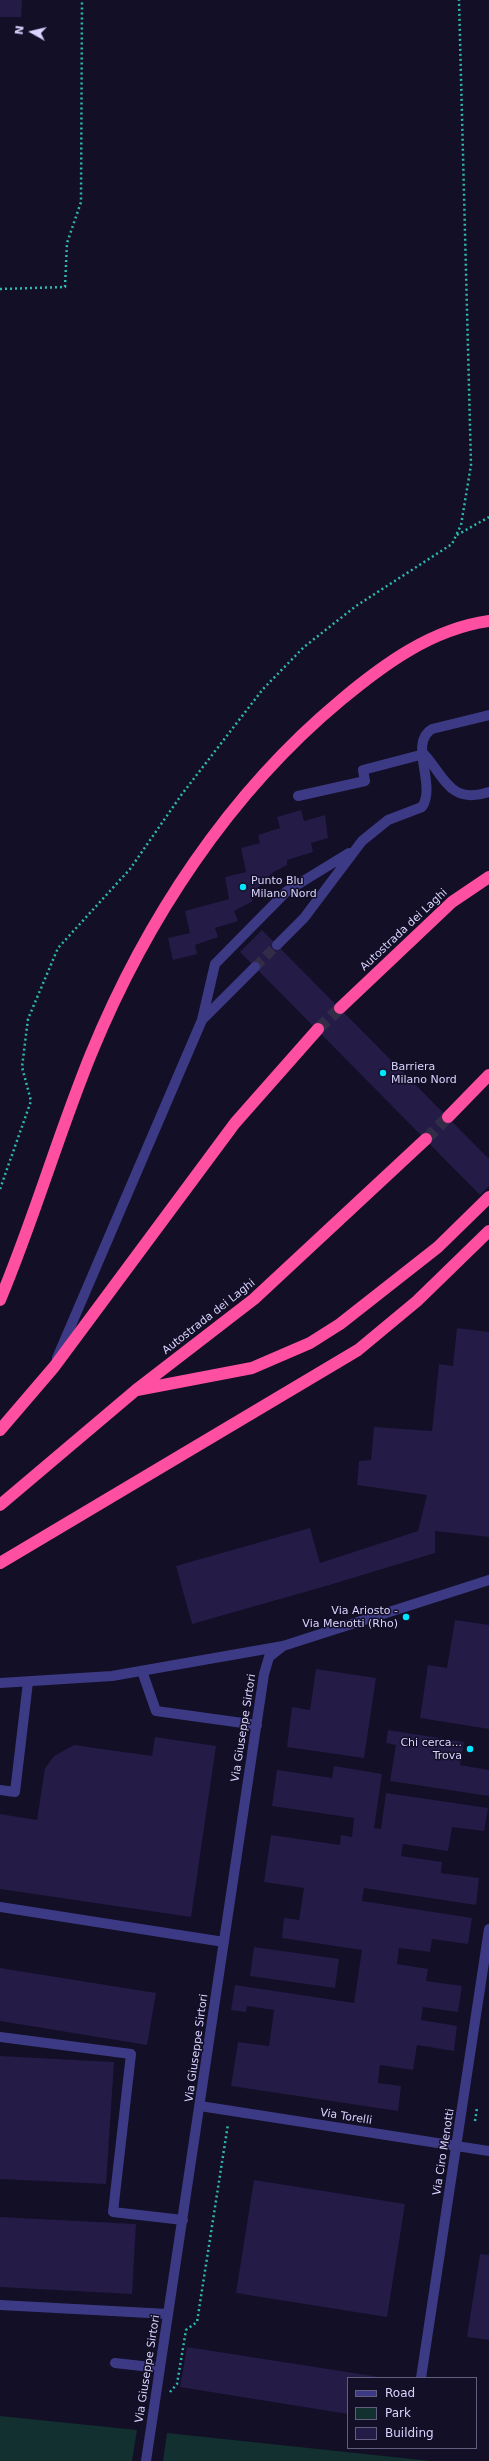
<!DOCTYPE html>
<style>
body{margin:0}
#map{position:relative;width:489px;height:2461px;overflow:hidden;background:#130f26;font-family:"DejaVu Sans",sans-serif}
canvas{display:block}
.legend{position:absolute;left:347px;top:2377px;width:130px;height:72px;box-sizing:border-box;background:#130f26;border:1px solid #625e7d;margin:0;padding:5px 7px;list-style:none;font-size:12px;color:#d9d4ff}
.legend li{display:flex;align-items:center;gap:8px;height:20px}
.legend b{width:20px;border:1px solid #625e7d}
.north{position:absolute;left:12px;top:12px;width:40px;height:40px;-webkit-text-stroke:3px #130f26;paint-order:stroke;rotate:278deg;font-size:11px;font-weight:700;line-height:16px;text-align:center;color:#d9d4ff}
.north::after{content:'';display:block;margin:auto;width:14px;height:18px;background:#d9d4ff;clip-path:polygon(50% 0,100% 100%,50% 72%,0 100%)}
</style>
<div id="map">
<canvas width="489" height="2461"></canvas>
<ul class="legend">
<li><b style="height:5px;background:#3d3a85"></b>Road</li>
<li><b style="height:11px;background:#12302f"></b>Park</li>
<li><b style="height:11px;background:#241b47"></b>Building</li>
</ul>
<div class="north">N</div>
</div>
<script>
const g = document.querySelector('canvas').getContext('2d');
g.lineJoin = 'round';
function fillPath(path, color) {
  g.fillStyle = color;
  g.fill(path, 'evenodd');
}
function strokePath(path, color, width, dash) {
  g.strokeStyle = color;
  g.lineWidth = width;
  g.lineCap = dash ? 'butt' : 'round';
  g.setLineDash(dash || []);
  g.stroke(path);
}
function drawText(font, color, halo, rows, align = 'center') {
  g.font = font + ' "DejaVu Sans",sans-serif';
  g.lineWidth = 3;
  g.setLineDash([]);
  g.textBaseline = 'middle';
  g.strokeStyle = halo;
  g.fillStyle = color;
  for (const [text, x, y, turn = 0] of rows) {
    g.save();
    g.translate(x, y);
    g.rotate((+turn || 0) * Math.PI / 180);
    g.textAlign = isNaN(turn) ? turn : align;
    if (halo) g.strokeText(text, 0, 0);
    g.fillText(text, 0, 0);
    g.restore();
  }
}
fillPath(new Path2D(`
 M0,2416L137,2430L132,2461H0Z
 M167,2433L431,2461H163Z`), '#12302f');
fillPath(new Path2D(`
 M0,0H22L21,17H0Z
 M301,810L304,821L325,815L328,838L311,843L313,852L287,860V865L272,873L250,896L253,901L234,911L238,921L215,928L218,937L195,945L197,954L173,960L168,938L190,933L185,911L229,899L225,877L246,872L241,848L260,843L258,835L280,828L277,817Z
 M262,930L489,1159V1186L480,1195L240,952Z
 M457,1328L489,1332V1537L435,1531V1553L326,1586L192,1624L176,1566L310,1528L320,1563L418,1531L427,1495L357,1485L359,1461L371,1460L374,1427L432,1431L439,1364L453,1366Z
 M455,1620L489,1625V1729L420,1718L428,1665L447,1668Z
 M316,1669L376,1678L364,1758L287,1747L292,1707L310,1710Z
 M388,1730L464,1742L460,1765L489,1770V1796L390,1781L396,1745L386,1743Z
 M155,1737L216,1746L191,1917L0,1889V1814L37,1820L45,1768L54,1756L74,1745L152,1756Z
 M334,1766L382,1774L374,1828L381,1829L386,1793L488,1808L484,1831L452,1827L448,1851L403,1844L401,1856L442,1862L441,1873L479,1878L476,1905L364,1888L362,1901L472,1918L468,1944L432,1939L430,1952L399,1948L397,1964L428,1969L426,1981L462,1986L458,2012L423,2007L421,2020L457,2026L454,2051L417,2045L413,2070L380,2065L378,2083L401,2086L398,2111L231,2086L238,2042L269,2046L274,2010L247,2006L246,2012L231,2010L235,1985L354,2003L362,1950L282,1938L284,1918L299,1920L304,1888L264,1882L271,1835L340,1845L341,1835L352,1837L354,1818L272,1806L277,1770L332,1778Z
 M254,1947L339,1959L335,1988L250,1976Z
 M0,1968L156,1993L147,2045L0,2021Z
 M0,2056L114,2062L106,2184L0,2179Z
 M254,2180L405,2204L387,2317L236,2293Z
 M0,2217L136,2224L132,2294L0,2287Z
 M480,2254L489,2255V2340L467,2337Z
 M187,2347L379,2377V2378H348V2414L180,2387Z`), '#241b47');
strokePath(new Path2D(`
 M255,967L277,945`), '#312d47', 10, [10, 5]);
strokePath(new Path2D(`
 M318,1029L340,1008
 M426,1139L448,1117`), '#312d47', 12, [12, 6]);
strokePath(new Path2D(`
 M0,289L65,287L67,243L81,202L82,0
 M457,535L489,517
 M0,1189L31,1101L22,1067L28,1019L58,948L130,869L182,794L263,689L304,647L356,606L452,544L461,525L471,465L459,0
 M475,2121L477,2108
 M170,2392L177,2384L186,2330L197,2322L228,2124`), '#2fb8b0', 2.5, [2, 3]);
strokePath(new Path2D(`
 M424,754C445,777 450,805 489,792
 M298,796L365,781L363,770L424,754
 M277,945L304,918L362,841L388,820L422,807C437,785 408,743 432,729L489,715
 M202,1020L215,964L287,891L349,853
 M57,1358L202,1020L255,967
 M142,1671L156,1711L257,1725
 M0,1683L112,1676L283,1646L489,1580
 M0,1790L15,1792L28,1682
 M0,1907L224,1942
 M0,2037L131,2054L113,2212L183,2220
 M200,2106L489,2151
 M0,2305L168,2314
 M115,2363L160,2368
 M421,2378L489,1929
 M146,2461L264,1674L269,1657L283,1646`), '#3d3a85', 10);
strokePath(new Path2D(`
 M340,1008L452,902L489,877
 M448,1117L489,1075
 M0,1300C34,1219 58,1135 91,1054C146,920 229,793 341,700C384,664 432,629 489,621
 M137,1390L252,1368L310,1343L340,1324L438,1247L489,1197
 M0,1430L54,1367L235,1123L318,1029
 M0,1505L136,1390L254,1299L426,1139
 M0,1563L358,1350L417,1301L489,1231`), '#ff4fa3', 12);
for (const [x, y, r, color] of [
 [243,887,4,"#00e5ff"],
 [383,1073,4,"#00e5ff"],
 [406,1617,4,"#00e5ff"],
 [470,1749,4,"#00e5ff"]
]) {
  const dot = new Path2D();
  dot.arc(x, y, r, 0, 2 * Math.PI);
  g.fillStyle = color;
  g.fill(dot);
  strokePath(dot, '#130f26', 1.5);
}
drawText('11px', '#d9d4ff', '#130f26', [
 ["Punto Blu",251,881],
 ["Milano Nord",251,894],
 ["Barriera",391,1067],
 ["Milano Nord",391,1080],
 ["Via Ariosto -",398,1611,"right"],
 ["Via Menotti (Rho)",398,1624,"right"],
 ["Chi cerca...",462,1743,"right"],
 ["Trova",462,1756,"right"]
], 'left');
drawText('11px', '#d9d4ff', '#130f26', [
 ["Autostrada dei Laghi",404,930,-43],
 ["Autostrada dei Laghi",209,1317,-38],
 ["Via Giuseppe Sirtori",244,1728,-81],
 ["Via Giuseppe Sirtori",197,2048,-82],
 ["Via Torelli",346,2117,9],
 ["Via Ciro Menotti",444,2152,-81],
 ["Via Giuseppe Sirtori",148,2369,-81]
]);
</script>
